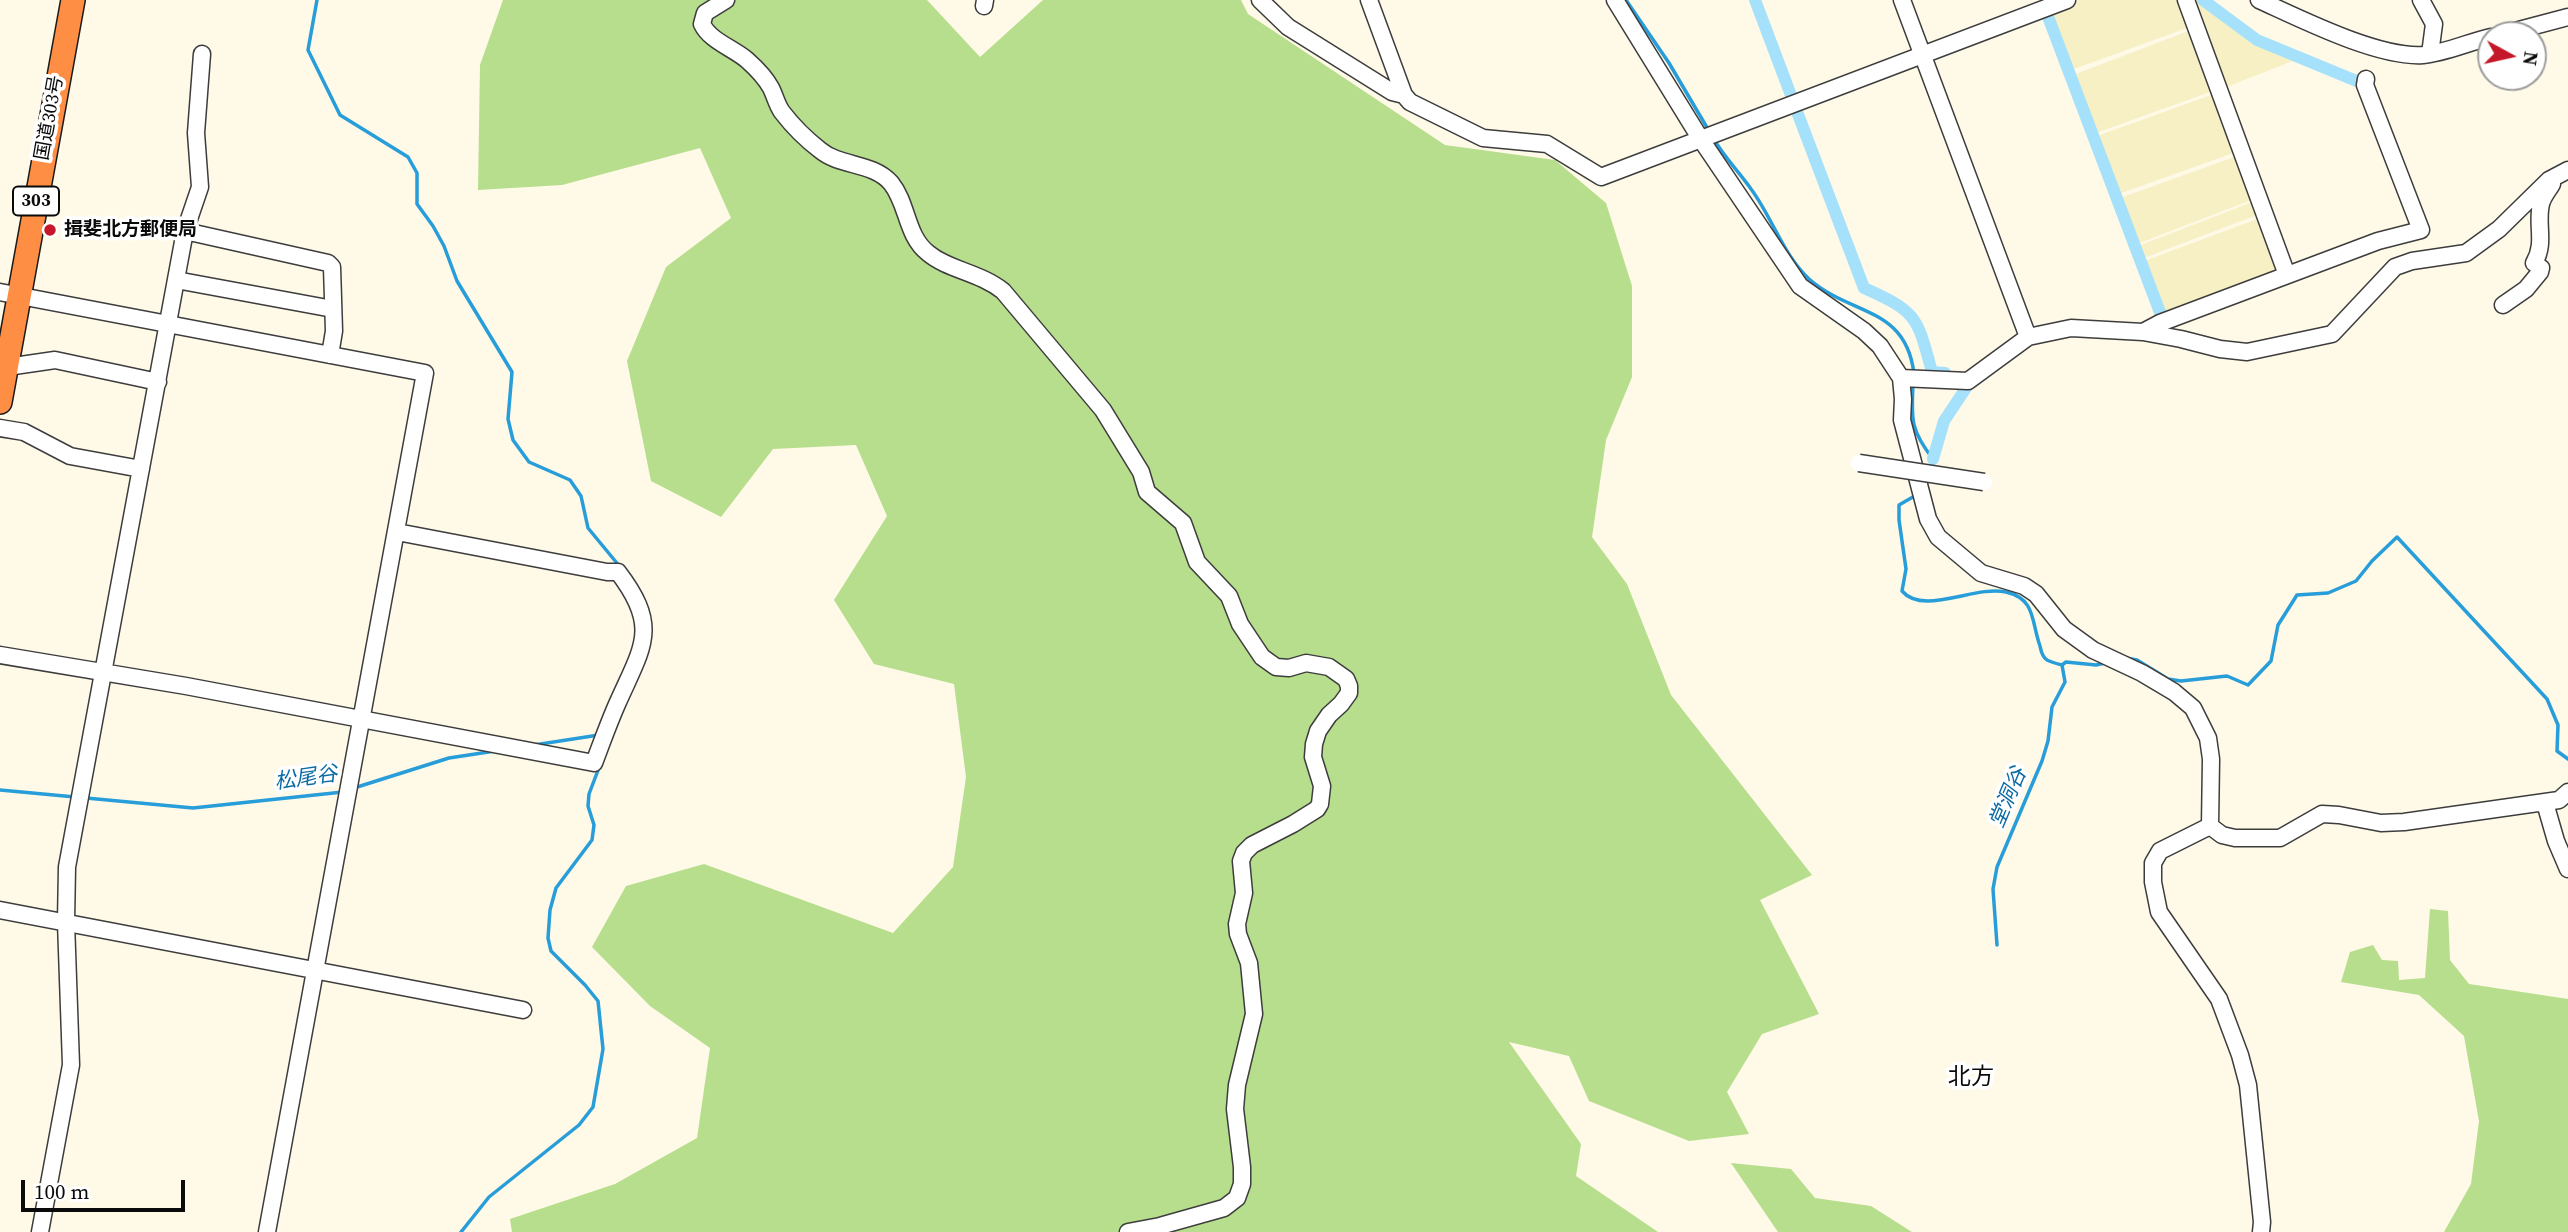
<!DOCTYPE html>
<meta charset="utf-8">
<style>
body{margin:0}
#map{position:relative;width:2568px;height:1232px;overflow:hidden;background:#fff9e7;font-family:"Source Serif 4",serif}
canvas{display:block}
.north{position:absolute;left:2477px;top:21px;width:70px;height:70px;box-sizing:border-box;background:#fff;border:2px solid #9d9d9d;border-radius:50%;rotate:98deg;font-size:19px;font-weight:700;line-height:28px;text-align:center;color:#0a0a0a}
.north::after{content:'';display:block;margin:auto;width:24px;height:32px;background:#c4182a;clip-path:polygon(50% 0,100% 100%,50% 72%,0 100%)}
.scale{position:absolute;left:21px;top:1180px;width:164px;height:32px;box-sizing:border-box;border:4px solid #0a0a0a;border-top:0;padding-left:9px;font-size:21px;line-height:24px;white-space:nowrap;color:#0a0a0a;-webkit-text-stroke:5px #fff;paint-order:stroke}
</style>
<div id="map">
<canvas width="2568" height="1232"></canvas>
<div class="north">N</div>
<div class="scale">100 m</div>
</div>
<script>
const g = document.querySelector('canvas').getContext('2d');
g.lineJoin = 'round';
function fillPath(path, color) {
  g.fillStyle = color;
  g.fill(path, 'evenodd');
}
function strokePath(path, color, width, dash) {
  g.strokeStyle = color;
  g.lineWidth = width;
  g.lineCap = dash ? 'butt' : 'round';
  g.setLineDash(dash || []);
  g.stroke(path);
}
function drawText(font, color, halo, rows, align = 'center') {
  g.font = font + ' "Source Serif 4","Noto Sans JP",serif';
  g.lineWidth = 7;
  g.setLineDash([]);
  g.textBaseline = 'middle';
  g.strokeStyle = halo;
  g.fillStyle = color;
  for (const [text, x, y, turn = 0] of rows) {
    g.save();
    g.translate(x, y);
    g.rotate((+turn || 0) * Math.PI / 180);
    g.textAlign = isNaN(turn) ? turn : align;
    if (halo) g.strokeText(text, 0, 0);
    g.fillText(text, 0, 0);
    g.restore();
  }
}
fillPath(new Path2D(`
 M2079,0H2180L2190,27L2071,70L2051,15L2060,7Z
 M2198,0L2240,35L2260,46L2295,60L2224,88L2192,3Z
 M2191,30L2213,91L2096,133L2073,75Z
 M2214,94L2236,152L2119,194L2097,136Z
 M2237,156L2254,199L2137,244L2120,198Z
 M2255,201L2260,214L2144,258L2138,246Z
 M2260,218L2280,267L2278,274L2166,316L2144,261Z`), '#f7f0c5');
fillPath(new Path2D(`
 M503,0H927L980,57L1043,0H1241L1248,14L1445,145L1555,160L1606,203L1632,286V377L1606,440L1592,537L1627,584L1671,695L1812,875L1760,900L1819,1014L1762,1034L1727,1092L1749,1134L1689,1141L1589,1101L1569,1056L1509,1042L1581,1144L1576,1176L1658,1232H512L510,1219L615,1184L697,1138L710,1048L650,1006L592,947L626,886L704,864L893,933L953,867L966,777L954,684L874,664L834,600L887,516L856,445L773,449L721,517L651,481L627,361L666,267L731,218L700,148L562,185L478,190L480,65Z
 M2430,909L2448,911L2450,960L2469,984L2568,999V1232H2444L2471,1184L2479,1121L2464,1036L2419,995L2341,982L2350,952L2373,945L2382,960L2398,961L2399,980L2425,978Z
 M1731,1163L1791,1169L1815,1198L1871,1206L1912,1232H1778Z`), '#b6de8c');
strokePath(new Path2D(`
 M317,0L308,50L340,115L408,157L417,173V204L433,226L444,246L457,281L512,372L508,419L513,440L529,462L570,480L581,496L588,528L621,568
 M1626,0L1669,63L1709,131
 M1713,138C1724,157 1739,172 1751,189C1772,217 1783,255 1809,279C1851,316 1906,306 1914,374
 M1913,385C1911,420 1911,431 1933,459V469
 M1918,494L1899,505V520L1906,569L1902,591C1923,616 1975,585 2006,592C2036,599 2031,621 2040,646C2041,651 2042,657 2047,660C2051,662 2058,664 2062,665L2066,662L2096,665L2105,663
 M2126,658L2137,660L2168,679L2181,681L2227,676L2248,685L2271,661L2278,625L2297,595L2328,593L2356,581L2372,561L2397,537L2547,699L2558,725L2557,751L2568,759
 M534,745L599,735
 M354,788L449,758L495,751
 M0,790L75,797
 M86,798L193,808L343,792
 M1997,945L1993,889L1997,867L2042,761L2048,741L2052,707L2065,682L2062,665
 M461,1232L489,1197L579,1125L593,1107L603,1049L598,1001L585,985L551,951L548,938L550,910L556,888L592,840L594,825L588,806L589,794L600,765`), '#279dd9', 3.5);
strokePath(new Path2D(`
 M1755,0L1792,98
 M2203,0L2257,40L2359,82
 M2047,14L2161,315
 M1796,109L1864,288C1918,312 1917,317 1932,372L1945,373
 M1933,459L1944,421L1966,388`), '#a6e1fc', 12);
const minor = new Path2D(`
 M726,0L705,13L702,24C710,41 733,48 747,60C756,68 765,77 771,88C775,96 777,105 782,112C792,125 807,140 820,150C840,167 873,162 891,183C908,204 906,236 928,253C948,270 979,272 1003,291L1103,410L1141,472L1147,492L1183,523L1197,562L1229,596L1240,624L1262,657L1276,667L1289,668L1306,663L1329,667L1346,679L1349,686V693L1341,704L1329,715L1318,731L1314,744L1313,757L1322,786L1320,804L1317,809L1293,824L1252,845L1244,853L1241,861L1244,893L1237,924L1238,934L1249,963L1254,1014L1237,1085L1235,1109L1242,1167V1184L1237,1198L1224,1208L1160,1226L1128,1232
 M1260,0L1288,27L1392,92L1404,95
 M1369,0L1404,95L1410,102L1483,138L1547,144L1601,177L2067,0
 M1615,0L1700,138L1800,286L1864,331L1880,346L1901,378L1903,399L1902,420L1928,519L1938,537L1981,573L2024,586L2036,594L2064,629L2093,650L2142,673L2174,692L2193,708L2208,738L2211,759L2210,826
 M1902,0L2028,337
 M2186,0L2287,275
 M2259,0C2301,19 2378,58 2423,55C2445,53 2469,42 2491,37
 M2421,0L2434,24L2430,54
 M984,6L985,0
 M2500,35L2568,17
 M185,231L200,187L196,133L202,54
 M176,280L333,309
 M0,292L425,373L267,1232
 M2503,305L2526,289L2540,272L2541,268L2534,263C2546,243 2536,225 2541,204C2543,196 2548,191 2552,184
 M2143,332L2181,339L2220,349L2247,352L2332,334L2395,267L2412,261L2466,253L2499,229L2549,180L2568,170
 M7,367L55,360L158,382
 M1901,378L1968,381L2028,337L2071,328L2143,332L2160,323L2378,241L2421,230L2365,85L2366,79
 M0,428L24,432L70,456L141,469
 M0,655L186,686L594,763C602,742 609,722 618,702C643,646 660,627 618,572H607L397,532
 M2545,803L2556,841L2568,869
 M2210,826L2160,851L2153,863V882L2159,912L2219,999L2240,1055L2248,1085L2262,1222L2261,1232
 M2210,826L2222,835L2235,838H2280L2322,814L2339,815L2381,823L2404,822L2559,800L2568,792
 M0,910L523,1010
 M40,1232L71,1065L66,922L67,867L185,231L328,263L332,267L334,331L330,355`);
const highway = new Path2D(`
 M0,402L73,0`);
strokePath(minor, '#3d3d3d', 19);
strokePath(highway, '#1b1b1b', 26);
strokePath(minor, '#fff', 16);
strokePath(highway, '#ff8e45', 23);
const minorBridge = new Path2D(`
 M1859,463L1984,482`);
strokePath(minorBridge, '#3d3d3d', 19, []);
strokePath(minorBridge, '#fff', 16);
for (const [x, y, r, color] of [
 [50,230,7,"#c4182a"]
]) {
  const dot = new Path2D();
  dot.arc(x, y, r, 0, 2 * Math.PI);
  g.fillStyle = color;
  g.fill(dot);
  strokePath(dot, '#fff', 2.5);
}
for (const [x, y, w] of [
 [36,201,46]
]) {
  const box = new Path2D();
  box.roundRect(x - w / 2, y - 14.5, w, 29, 5);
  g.fillStyle = '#fff';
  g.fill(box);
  strokePath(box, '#0a0a0a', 2);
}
drawText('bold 18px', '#0a0a0a', null, [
 ["303",36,201]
]);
drawText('19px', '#0a0a0a', '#fff', [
 ["国道303号",50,118,-80]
]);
drawText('bold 19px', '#0a0a0a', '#fff', [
 ["揖斐北方郵便局",64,230]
], 'left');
drawText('italic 21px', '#0a6ba4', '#fff', [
 ["松尾谷",306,779,-8],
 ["堂洞谷",2009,798,-67]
]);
drawText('23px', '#0a0a0a', '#fff', [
 ["北方",1971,1078]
]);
</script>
